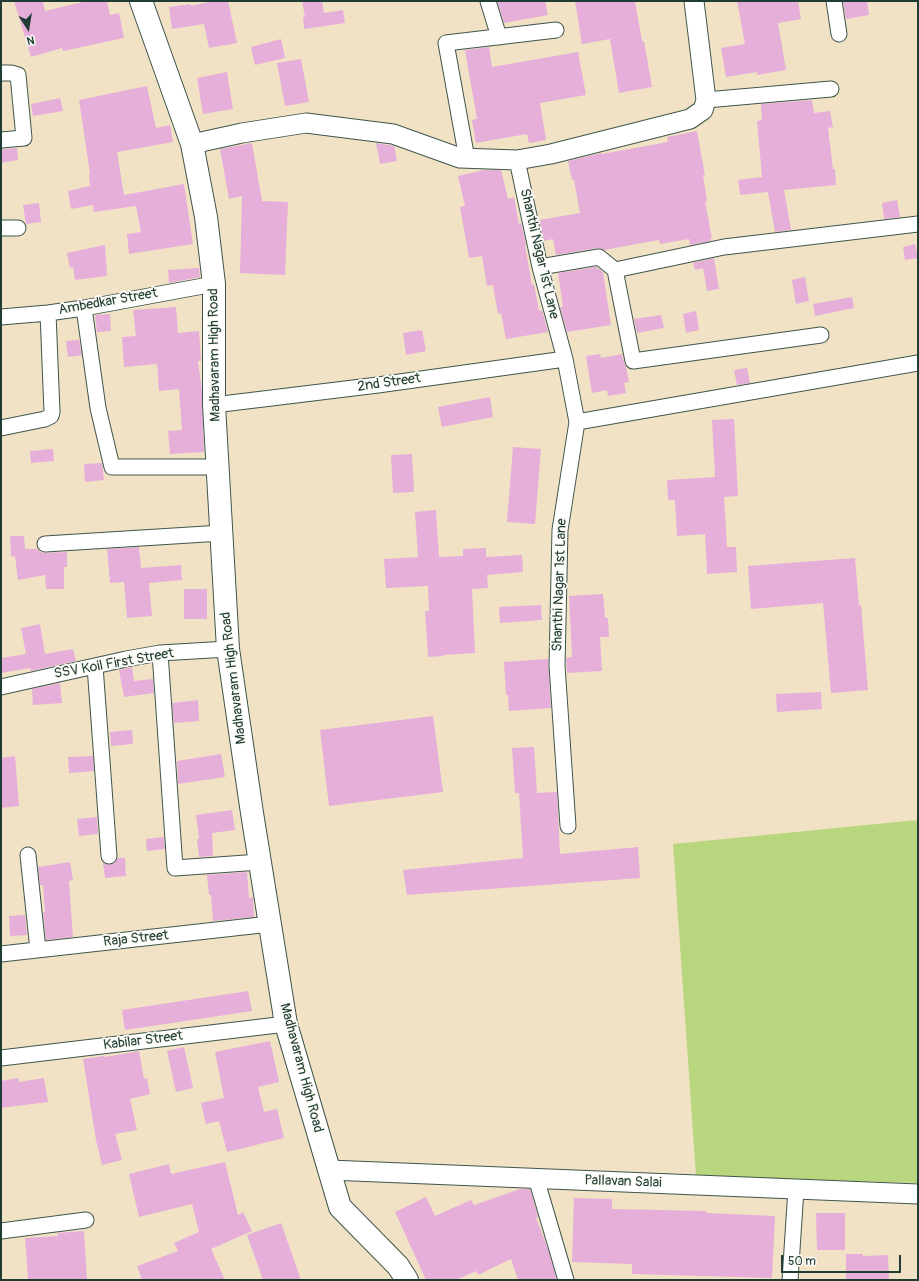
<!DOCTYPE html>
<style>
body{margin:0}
#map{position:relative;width:919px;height:1281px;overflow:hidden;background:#f1e2c5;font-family:Pangolin,sans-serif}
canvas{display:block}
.frame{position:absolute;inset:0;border:2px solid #1f3d34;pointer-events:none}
.north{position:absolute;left:8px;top:8px;width:40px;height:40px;-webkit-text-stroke:3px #fdfcf7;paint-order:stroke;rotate:168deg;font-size:11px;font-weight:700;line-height:16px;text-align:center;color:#1f3d34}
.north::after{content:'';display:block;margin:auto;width:14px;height:18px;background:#1f3d34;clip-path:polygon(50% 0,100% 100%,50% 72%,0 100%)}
.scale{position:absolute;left:781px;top:1255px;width:120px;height:18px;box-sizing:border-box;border:2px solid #1f3d34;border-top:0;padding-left:5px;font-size:12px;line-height:14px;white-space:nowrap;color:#1f3d34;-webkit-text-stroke:3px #fdfcf7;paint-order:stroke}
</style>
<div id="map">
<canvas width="919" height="1281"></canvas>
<div class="frame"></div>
<div class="north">N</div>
<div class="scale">50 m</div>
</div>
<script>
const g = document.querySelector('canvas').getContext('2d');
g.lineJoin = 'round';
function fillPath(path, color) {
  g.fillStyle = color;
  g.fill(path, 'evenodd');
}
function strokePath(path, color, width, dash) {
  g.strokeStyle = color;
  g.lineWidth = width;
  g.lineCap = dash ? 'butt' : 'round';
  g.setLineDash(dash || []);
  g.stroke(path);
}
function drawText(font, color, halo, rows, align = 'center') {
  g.font = font + ' Pangolin,sans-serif';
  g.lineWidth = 3.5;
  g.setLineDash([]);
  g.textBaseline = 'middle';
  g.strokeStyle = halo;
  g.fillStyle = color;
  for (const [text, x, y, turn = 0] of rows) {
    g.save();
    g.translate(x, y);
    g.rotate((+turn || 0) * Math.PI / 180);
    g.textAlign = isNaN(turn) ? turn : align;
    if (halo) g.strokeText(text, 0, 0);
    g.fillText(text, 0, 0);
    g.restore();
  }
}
fillPath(new Path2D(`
 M918,820V1183L696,1176L673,844Z`), '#b7d67d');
fillPath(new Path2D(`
 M14,1H43L45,11L87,1H107L110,15L119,13L124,38L63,51L62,48L31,57Z
 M213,1H228L237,43L209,48L204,24L172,29L169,7L190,4L191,6Z
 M302,1H322L324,13L343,10L345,23L304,29L303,17H305Z
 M497,1H545L548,15L504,23Z
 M575,1H635L642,41H644L652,87L619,93L610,39L582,44Z
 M737,1H798L801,19L778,23L786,70L757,75V72L726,77L721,48L745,44Z
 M843,1H867L869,15L846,19Z
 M281,39L285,58L255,65L251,47Z
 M489,47L492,67L578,52L586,95L540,103L546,140L529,143L527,134L476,143L472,120L477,119L465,50Z
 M301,59L309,102L285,106L277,63Z
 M227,72L233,109L203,114L197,78Z
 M147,86L156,128L170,125L173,142L117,152L124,195L184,184L193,244L129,254L127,234L141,232L136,206L94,212L93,205L71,209L68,191L90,186L89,174L90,173L79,100Z
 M60,98L63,111L33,116L31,104Z
 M812,100L814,113L830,111L833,127L828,128L833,169H835L836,185L784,190L791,230L775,232L768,192L740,195L738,180L762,177L757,121L762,120L761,104Z
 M697,131L705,175H703L707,201H705L712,239H710L711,241L690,245L689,239L660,244L659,240L604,250L598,248L556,255L553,239L544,241L539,220L580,213L574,180H572L568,161L602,153V154L668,142L667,137Z
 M252,143L262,201L288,202L285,275L240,273L242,196L229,199L220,149Z
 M376,143L394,146L397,161L380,164Z
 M17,148L18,160L1,163V149Z
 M484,170H501L508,199L514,197L519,224L521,223L526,244L525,245L532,285L534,284L539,311L542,310L548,332L506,339L501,313L498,314L493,285L487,286L482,256L469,258L460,207L465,206L458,176Z
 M897,200L900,217L884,219L882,203Z
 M39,203L41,222L26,224L23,205Z
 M915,244L918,258L905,260L903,247Z
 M105,245L107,276L75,280L73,267L70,268L67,253Z
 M714,258L719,289L707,291L703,268L695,270L693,263Z
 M596,267L603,272L611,325L567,332L560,307H563L558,273Z
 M199,268L200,277L169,283L168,270Z
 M805,277L809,301L796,304L792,280Z
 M852,297L854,308L815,316L813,304Z
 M176,307L178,333L199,331L201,361H198L202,391L204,452L170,454L168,431L182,430L179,389L159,391L157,364L124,367L122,337L136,336L133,310Z
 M696,311L699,330L686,333L683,314Z
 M110,314L111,331L97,332L95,315Z
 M661,315L664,328L637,333L634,319Z
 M422,330L426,351L406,355L403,333Z
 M79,340L82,355L68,357L66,341Z
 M600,354L601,358L622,354L624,363L626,367L629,382L624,383L626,393L608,396L607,390L592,393L586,356Z
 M747,368L750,383L737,385L734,370Z
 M490,397L493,417L442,427L438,407Z
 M734,419L738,496L724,497L727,547H736L737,572L707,574L705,534L677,536L675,500H668L667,480L715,477L712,420Z
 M513,447L541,449L535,524L507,522Z
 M53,449L54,461L31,463L30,451Z
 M412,454L414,492L393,493L391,455Z
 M102,463L104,480L85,482L84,464Z
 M436,510L439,557L463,556V549L486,548V557L522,555L523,572L487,575L488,588L472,589L475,653L443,655V656L428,657L425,611H429L428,586L386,588L384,559L418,557L415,512Z
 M10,536H24L25,549H37L41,552L45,553L67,552V567H64V589H46L45,575L18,580L15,556L11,557Z
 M139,547L141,568L181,565L182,580L149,583L152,616L127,618L124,582L110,583L107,549Z
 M855,558L859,605H861L868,690L831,693L823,603L751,609L748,566Z
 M184,589H207V619H184Z
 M603,594L605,618H608L609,637H600L602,671L567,673L566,658L572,657L569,596Z
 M541,605L542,620L500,623L499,607Z
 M40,624L45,654L73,649L76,661L31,671L30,668L1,673V658L26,654L21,628Z
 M548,659L551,708L509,711L508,695H506L504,662Z
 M132,667L134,681L153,679L154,693L124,697L119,670Z
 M60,683L62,703L33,705L32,689Z
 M821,692L822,709L777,712L776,694Z
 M198,700L199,721L174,723L172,703Z
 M433,716L443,792L329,806L320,730Z
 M132,730L133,744L111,746L110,732Z
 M534,747L537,793L557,792L560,854L638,847L640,878L407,895L403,870L523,858L519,793H515L512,748Z
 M221,754L225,777L178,784L177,761Z
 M15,756L19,806L1,808V758Z
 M93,756L94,771L69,773L68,757Z
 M232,810L235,830L212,833L213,856L199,857L197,839H199L196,815Z
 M97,817L98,834L79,836L77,819Z
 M164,837L165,849L147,851L146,839Z
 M117,858H125L126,876L105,878L103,863L110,865L114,863Z
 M70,862L73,880L69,881L73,937L46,940L43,912H45L43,885H40L38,867Z
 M247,872L249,898L253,897L254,917L213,921L211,895H209L207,875Z
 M25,915L27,935L10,936L9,916Z
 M248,991L252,1011L125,1030L122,1010Z
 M270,1041L279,1082L258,1087L264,1112L277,1109L284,1138L227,1152L219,1121L206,1124L201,1103L224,1098L215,1052Z
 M184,1047L193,1088L176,1092L167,1051Z
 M139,1051L144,1079L147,1078L150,1094L130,1099L137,1130L115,1134L122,1160L102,1165L96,1140L83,1059L104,1056L105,1057Z
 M18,1078L19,1082L44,1078L48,1102L1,1108V1081Z
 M225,1162L238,1215L243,1212L252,1231L211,1249L225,1280H142L137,1266L178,1251L174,1243L199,1232L192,1204L139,1217L129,1174L169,1164L171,1174Z
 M520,1189H530L538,1217L536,1218L549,1252L557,1280H518L511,1259L478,1275L476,1271L456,1280H426L395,1212L426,1197L435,1216L471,1200L474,1205Z
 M574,1198L612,1199V1209L706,1211V1213L775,1216L772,1278L632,1274V1264L572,1262Z
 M816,1213H845V1250H817Z
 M281,1223L301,1280H263L247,1235Z
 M84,1231L87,1280H28L25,1238L58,1236L57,1233Z
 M846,1254H863V1256L888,1255L889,1280H846Z`), '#e5afd9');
const minor = new Path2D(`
 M488,1L499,37
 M834,1L839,34
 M1,73H11L18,75L24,138L1,140
 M706,100L831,89
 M467,159L446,43L556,30
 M517,160L540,267L565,359L577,422L560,530L557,666L568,826
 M1,228H18
 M540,267L599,257L615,270L633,361L821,335
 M615,270L724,247L918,224
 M84,308L98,408L112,467H217
 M1,317L48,313L84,308L214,284
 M214,405L378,385L565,359
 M577,422L918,363
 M1,428L45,419L51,416L52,412L48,313
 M45,544L222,533
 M160,653L175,868L260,862
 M95,666L109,856
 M1,687L126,659L160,653L228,649
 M28,855L38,950
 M1,954L270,924
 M1,1058L286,1024
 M536,1178L566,1280
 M1,1231L86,1220
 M790,1280L796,1189`);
const tertiary = new Path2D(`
 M192,144L242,133L306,123L393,134L460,158L517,160L551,154L690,119L703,110L706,100L694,1
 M329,1170L918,1194`);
const primary = new Path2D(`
 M141,1L192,144L206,217L214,284V405L228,649L252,813L286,1024L340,1207L398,1266L407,1280`);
strokePath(minor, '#3e564a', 17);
strokePath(tertiary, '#3e564a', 21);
strokePath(primary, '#3e564a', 24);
strokePath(minor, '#fff', 15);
strokePath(tertiary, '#fff', 19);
strokePath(primary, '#fff', 22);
drawText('14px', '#1f3d34', '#fdfcf7', [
 ["Shanthi Nagar 1st Lane",539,254,77],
 ["Ambedkar Street",108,302,-10],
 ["Madhavaram High Road",215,355,-91],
 ["2nd Street",389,383,-8],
 ["Shanthi Nagar 1st Lane",560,585,-88],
 ["SSV Koil First Street",114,664,-10],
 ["Madhavaram High Road",234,678,-97],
 ["Raja Street",136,939,-6],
 ["Kabilar Street",143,1041,-7],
 ["Madhavaram High Road",301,1068,75],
 ["Pallavan Salai",623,1182,2]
]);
</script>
